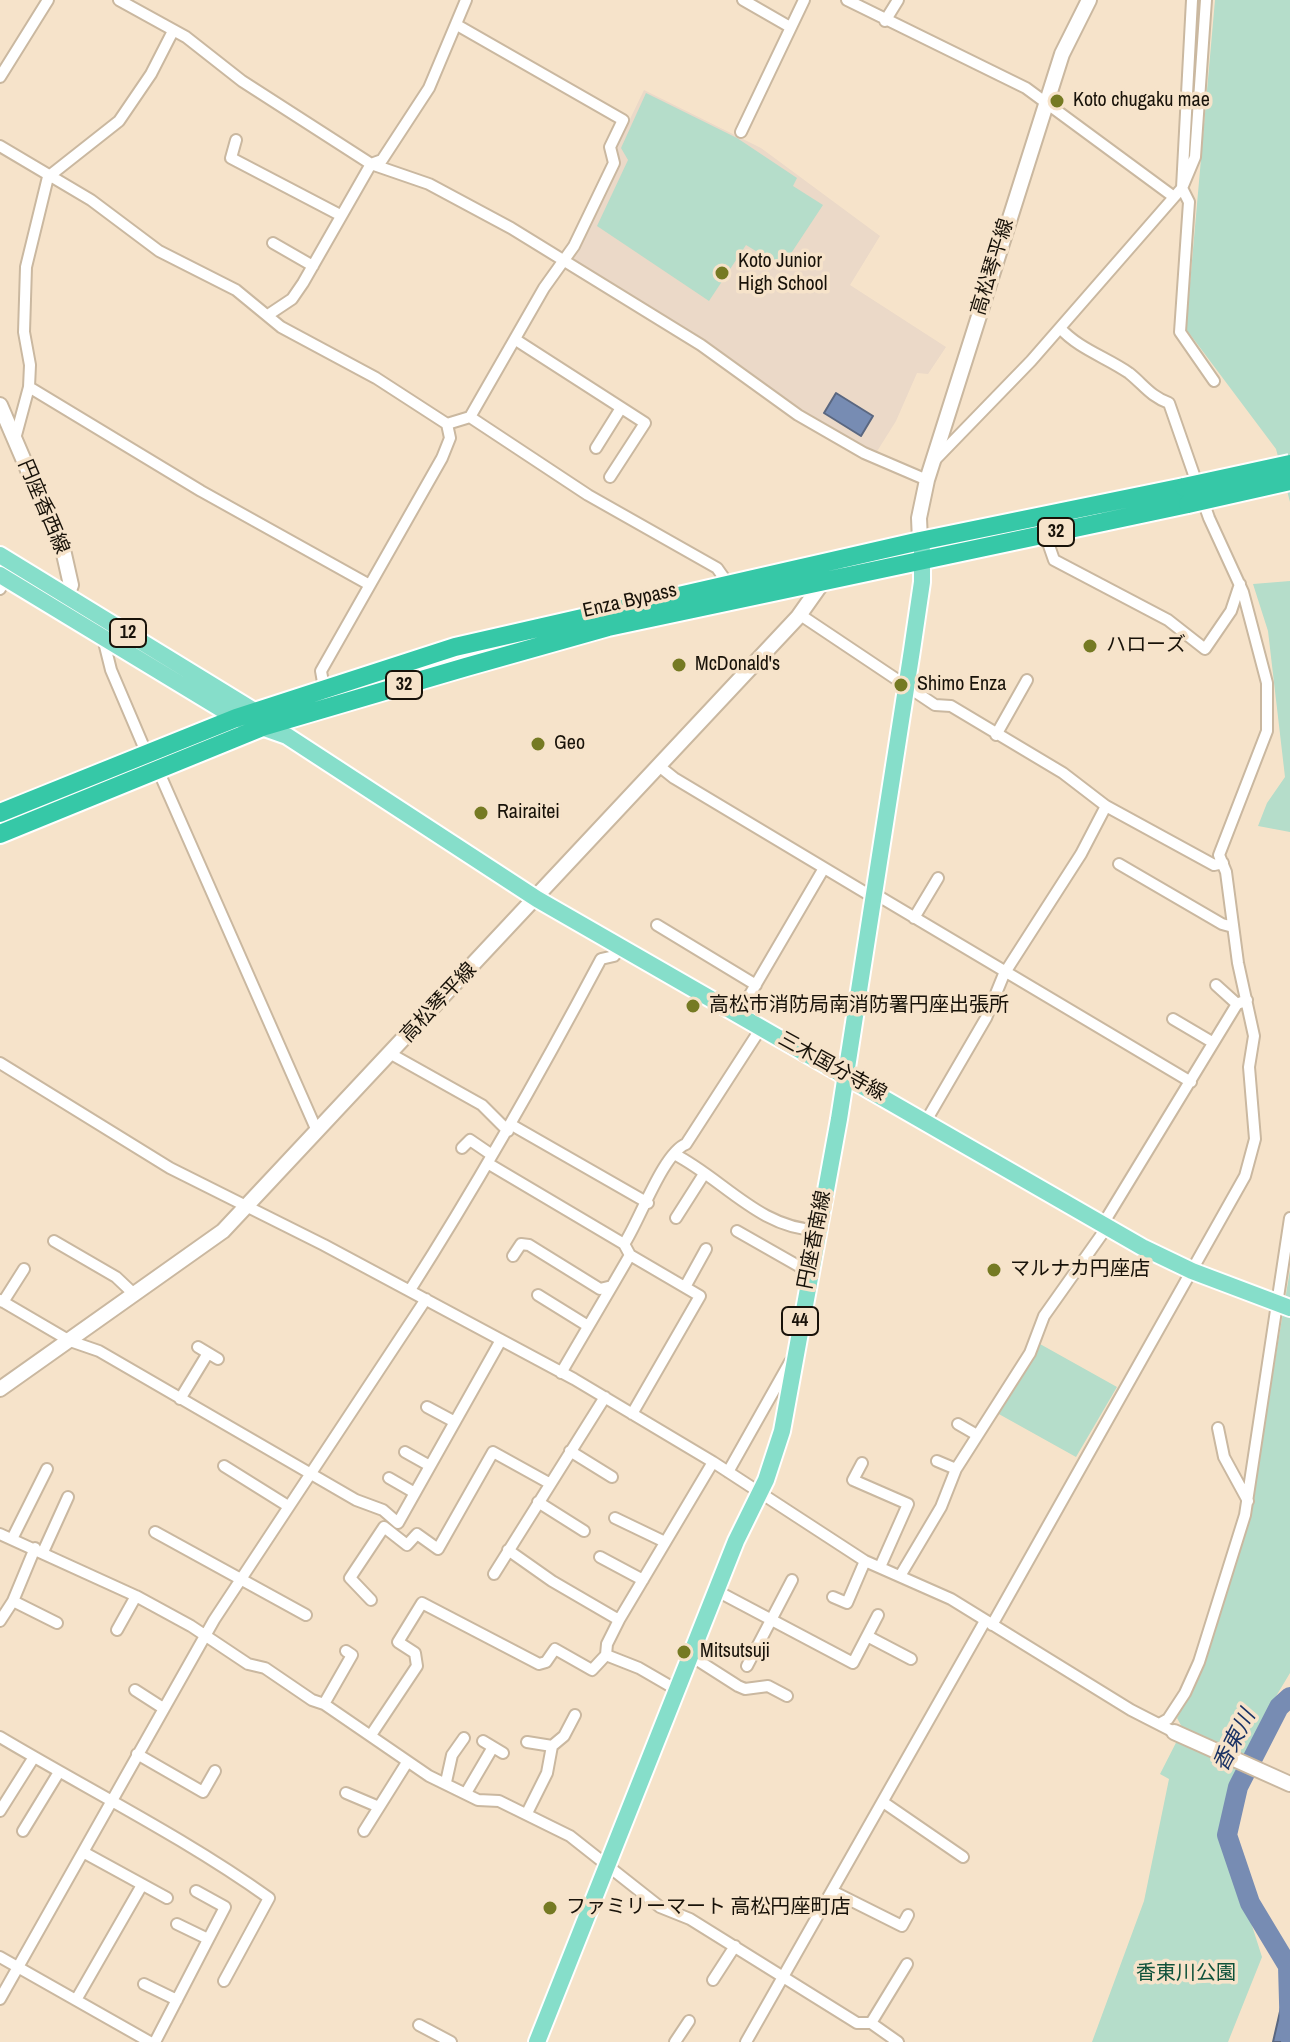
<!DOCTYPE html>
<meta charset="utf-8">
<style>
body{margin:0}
canvas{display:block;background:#f6e3ca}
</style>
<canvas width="1290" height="2042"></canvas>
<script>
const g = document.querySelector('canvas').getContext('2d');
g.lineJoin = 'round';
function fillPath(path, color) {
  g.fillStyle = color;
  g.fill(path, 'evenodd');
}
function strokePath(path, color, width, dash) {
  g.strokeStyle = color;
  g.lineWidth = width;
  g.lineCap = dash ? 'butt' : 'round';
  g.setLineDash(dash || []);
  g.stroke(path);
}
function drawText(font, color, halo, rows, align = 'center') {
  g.font = font + ' "Archivo Narrow","Noto Sans JP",sans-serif';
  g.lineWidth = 7;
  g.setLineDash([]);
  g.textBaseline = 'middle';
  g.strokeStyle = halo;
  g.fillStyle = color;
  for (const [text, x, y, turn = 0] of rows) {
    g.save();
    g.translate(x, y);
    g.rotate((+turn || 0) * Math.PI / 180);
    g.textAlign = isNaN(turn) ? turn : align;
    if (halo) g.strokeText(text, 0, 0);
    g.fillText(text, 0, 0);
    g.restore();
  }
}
fillPath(new Path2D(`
 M644,90L761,148L880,236L850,285L946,347L928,374L917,373L896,421L876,453L799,412L703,340L568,262L604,199L619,160L616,148Z`), '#ebd9c8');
fillPath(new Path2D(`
 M1215,0H1290V502L1276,449L1186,329Z
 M646,93L737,138L797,178L793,186L823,205L782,267L746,245L709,301L597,226L628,160L621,148Z
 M1290,581V832L1258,826L1267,803L1285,777L1268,631L1253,584Z
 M1290,1270V1673L1266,1713L1236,1782L1224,1838L1262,1957L1228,2042H1092L1144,1901L1169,1779L1160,1774L1183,1729L1177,1718L1204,1667L1249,1518Z
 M1040,1344L1117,1387L1076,1457L997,1413Z`), '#b5ddca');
const water = new Path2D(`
 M836,393L873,416L861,436L824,413Z
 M1284,1963L1290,1965V2042H1273L1287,1981Z`);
fillPath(water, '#778cb3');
strokePath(water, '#5a6780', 2);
strokePath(new Path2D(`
 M1290,1697L1279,1707L1238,1787L1227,1835L1250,1903L1288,1966L1290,2037`), '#778cb3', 20);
const street = new Path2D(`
 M119,0L186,37L242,81L371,164L429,184L511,228L701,345L798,415L864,453L927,480
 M743,0L790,27
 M847,0L1026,88L1174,197
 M1206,0L1195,157L1182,188L1189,202L1180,332L1214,381
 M885,21L898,0
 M0,77L48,0
 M741,132L804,0
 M236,140L231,158L340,215
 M0,146L91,200L159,251L236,290L281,327L376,378L447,424L450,438L442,458L321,671L324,688
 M273,243L313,266
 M268,315L292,299L303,283L371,164L382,160L429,88L466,0
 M516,340L645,423L610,477
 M29,387L201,491L368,584
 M470,417L588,495L717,568L729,585
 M447,424L470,417L544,288L574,246L614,163L610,147L623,120L457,25
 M15,439L29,387L30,365L24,332L26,267L48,177L119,121L151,74L173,31
 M596,448L621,408
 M933,462L1031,361L1182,188L1192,0
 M1045,534L1054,560L1168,620L1205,649L1231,611L1240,584
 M0,589L5,579
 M799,614L935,705L951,706L1063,773L1106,806L1214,865L1223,863
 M103,638L111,670L146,752
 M996,735L1027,680
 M659,766L674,778L871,896L880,897L1191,1082
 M158,770L317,1131
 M1119,864L1222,924L1233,927
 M914,918L938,878
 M657,925L756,985
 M1216,985L1237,1004
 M738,1015L824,868
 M1173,1019L1212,1042
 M391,1054L482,1105L508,1131
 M0,1063L170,1168L324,1245L574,1379L713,1462L865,1561L951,1599L1131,1710L1174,1732
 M926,1121L986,1018L1004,974L1081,854L1106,806
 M510,1124L648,1203
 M462,1148L470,1140L492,1155
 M674,1154C722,1178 760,1229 817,1230
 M489,1164L624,1244L630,1255L700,1296L632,1414
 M676,1218L704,1174
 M1103,1224L1237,1004L1247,1000
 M737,1231L809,1272
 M54,1241L116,1277L135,1295
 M624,1244C639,1222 663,1153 686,1144L761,1028
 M513,1256L521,1244L529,1245L600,1289L612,1286L630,1255
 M685,1287L706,1249
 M410,1290C479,1182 541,1072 601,959L614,956L620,948
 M538,1295L588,1326
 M0,1300L70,1341L99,1351L356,1500L383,1510L398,1523L501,1340
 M3,1302L24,1269
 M198,1347L218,1359
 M561,1373L612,1286
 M180,1399L208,1353
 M427,1407L455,1422
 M958,1424L977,1435
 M1218,1428L1224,1457L1248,1501
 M570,1451L612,1477
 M405,1452L430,1466
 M937,1461L956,1469
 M862,1463L853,1480L908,1504L880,1567
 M224,1466L288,1506
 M728,1472L790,1362
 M389,1478L415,1493
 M538,1502L584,1531
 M615,1518L665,1542
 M155,1532L306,1615
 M0,1534L136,1596L191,1626L248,1664L265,1668L312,1700L324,1704L429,1776L478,1800L499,1801L570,1836L660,1907L690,1919L857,2023H871L898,2042
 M12,1539L47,1469
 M508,1550L552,1581L619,1620
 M43,1552L68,1497
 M600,1557L643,1580
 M494,1574L605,1397
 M900,1576L941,1507L956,1469L1030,1353L1044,1316L1107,1227
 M717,1591L853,1663L878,1615
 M833,1597L847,1603L865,1561
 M371,1600L350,1578L384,1527L407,1545L417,1534L438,1549L493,1452L549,1483
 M13,1601L57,1623
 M0,1621L13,1601L35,1548
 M992,1625L1245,1176L1255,1139L1249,1067L1254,1036L1238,963L1226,872L1219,855L1267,731V683L1243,592L1209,518L1169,403C1150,396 1144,385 1129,373C1106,357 1079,349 1060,328
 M117,1630L136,1596
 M869,1637L911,1659
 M606,1655L639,1668L677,1690
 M691,1656L738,1686L745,1689L768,1686L787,1696
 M747,1666L792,1580
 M135,1690L163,1708
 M324,1704L352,1655L346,1651
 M1159,1724L1168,1719L1185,1693L1199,1662L1245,1515L1290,1218
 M371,1735L417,1666L415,1653L398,1642L422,1603L539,1664L546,1662L555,1649L592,1670L606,1655L607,1644L619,1620L713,1462
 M0,1737C89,1790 185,1838 269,1898L224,1981
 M483,1741L503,1753
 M527,1742L552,1746L564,1736L575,1715
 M137,1754L203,1792L215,1771
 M446,1782L452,1755L464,1738
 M346,1793L379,1807
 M466,1793L493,1747
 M883,1802L963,1857
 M0,1811L34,1757
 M527,1813L547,1773L552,1746
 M23,1831L59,1772
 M364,1831L406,1764
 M83,1852L167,1898
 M832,1891L902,1926L908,1915
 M177,1924L208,1939
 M0,1957L150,2042
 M713,1980L735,1946
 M144,1984L177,2000
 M0,1999L214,1620L426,1299
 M76,2000L142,1885
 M871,2023L907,1964
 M419,2025L451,2042
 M155,2042L225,1907L196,1891
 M675,2042L689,2021
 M746,2042L985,1621`);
const secondary = new Path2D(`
 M0,405L64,554L71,585L61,611
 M920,541L919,518L927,480L1062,54L1089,0
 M0,1389L223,1231L798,617L822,583V578
 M1174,1732L1290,1784`);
const primary = new Path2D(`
 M0,555L256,712L260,718
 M0,575L236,718L287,736L537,899L1142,1247L1192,1271L1290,1308
 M537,2042L736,1541L766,1480L782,1431L839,1119L912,650L922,582V550`);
const highway = new Path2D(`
 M0,813L236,718L455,647L920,541L1184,487
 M0,834L265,726L466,667L608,627L1188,504`);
strokePath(street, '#cab8a0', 14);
strokePath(secondary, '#cab8a0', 18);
strokePath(primary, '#fff', 20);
strokePath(highway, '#fff', 22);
strokePath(street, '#fff', 10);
strokePath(secondary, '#fff', 14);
strokePath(primary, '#86deca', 16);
strokePath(highway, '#36c8a7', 18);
const highwayBridge = new Path2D(`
 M1184,487L1290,464
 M1188,504L1290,481`);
strokePath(highwayBridge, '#fff', 22, []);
strokePath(highwayBridge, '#36c8a7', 18);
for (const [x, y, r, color] of [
 [1057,101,8,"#757a23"],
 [722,273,8,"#757a23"],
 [1090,646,8,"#757a23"],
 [679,665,8,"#757a23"],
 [901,685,8,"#757a23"],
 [538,744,8,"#757a23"],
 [481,813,8,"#757a23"],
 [693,1006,8,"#757a23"],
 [994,1270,8,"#757a23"],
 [684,1652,8,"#757a23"],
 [550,1908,8,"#757a23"]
]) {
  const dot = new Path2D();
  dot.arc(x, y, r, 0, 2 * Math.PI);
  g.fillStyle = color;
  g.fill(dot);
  strokePath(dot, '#f6e3ca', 3);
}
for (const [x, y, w] of [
 [1056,532,36],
 [128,633,36],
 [404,685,36],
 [800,1321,36]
]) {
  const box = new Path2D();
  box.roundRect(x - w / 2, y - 14, w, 28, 6);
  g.fillStyle = '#f6e3ca';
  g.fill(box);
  strokePath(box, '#181209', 2);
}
drawText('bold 18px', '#181209', null, [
 ["32",1056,532],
 ["12",128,633],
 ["32",404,685],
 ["44",800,1321]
]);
drawText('20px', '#181209', '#f6e3ca', [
 ["Koto chugaku mae",1073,101],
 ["Koto Junior",738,262],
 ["High School",738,285],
 ["ハローズ",1106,646],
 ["McDonald's",695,665],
 ["Shimo Enza",917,685],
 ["Geo",554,744],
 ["Rairaitei",497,813],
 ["高松市消防局南消防署円座出張所",709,1006],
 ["マルナカ円座店",1010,1270],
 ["Mitsutsuji",700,1652],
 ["ファミリーマート 高松円座町店",566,1908]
], 'left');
drawText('20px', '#181209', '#f6e3ca', [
 ["高松琴平線",993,267,-73],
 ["円座香西線",43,507,67],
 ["Enza Bypass",630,601,-13],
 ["高松琴平線",439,1003,-47],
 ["三木国分寺線",832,1067,29],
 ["円座香南線",815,1240,-79]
]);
drawText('20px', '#0e513a', '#f6e3ca', [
 ["香東川公園",1186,1974]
]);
drawText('italic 22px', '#193164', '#f6e3ca', [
 ["香東川",1235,1741,-63]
]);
</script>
